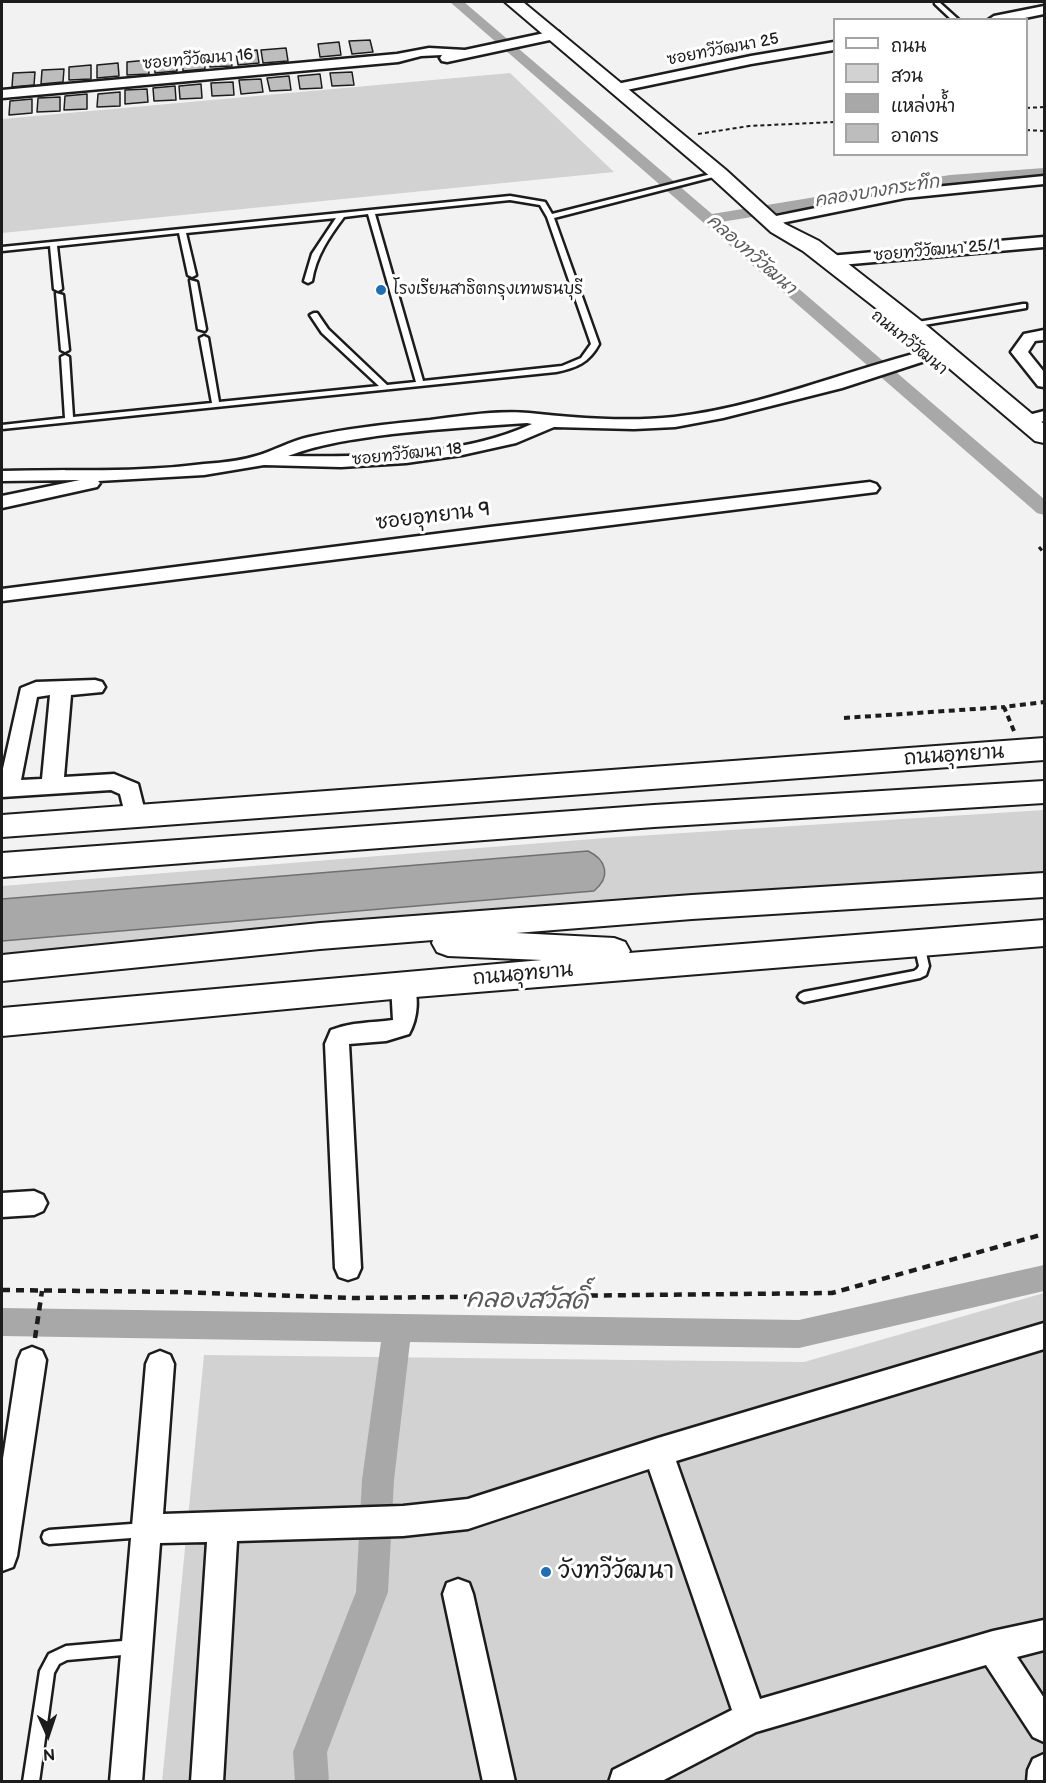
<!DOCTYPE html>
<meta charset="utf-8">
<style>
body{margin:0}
#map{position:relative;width:1046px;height:1783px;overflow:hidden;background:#f2f2f2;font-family:"Balsamiq Sans","Playpen Sans Thai",sans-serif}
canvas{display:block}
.frame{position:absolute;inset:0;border:3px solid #1c1c1c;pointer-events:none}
.legend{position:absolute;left:833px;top:18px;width:195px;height:138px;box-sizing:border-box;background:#fff;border:2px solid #a4a4a4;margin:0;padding:8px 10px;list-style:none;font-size:18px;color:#1c1c1c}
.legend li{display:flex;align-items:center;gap:12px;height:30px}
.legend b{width:30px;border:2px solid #a4a4a4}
.north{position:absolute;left:18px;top:1705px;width:60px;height:60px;-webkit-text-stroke:4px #fff;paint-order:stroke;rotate:177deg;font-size:16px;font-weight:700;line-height:24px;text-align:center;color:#1c1c1c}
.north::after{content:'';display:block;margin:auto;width:21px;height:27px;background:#1c1c1c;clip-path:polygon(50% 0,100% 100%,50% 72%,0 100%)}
</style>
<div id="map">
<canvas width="1046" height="1783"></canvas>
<div class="frame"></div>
<ul class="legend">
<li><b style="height:8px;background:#fff"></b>ถนน</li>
<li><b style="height:16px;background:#d2d2d2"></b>สวน</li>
<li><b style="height:16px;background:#a8a8a8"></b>แหล่งน้ำ</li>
<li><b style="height:16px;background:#bdbdbd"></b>อาคาร</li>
</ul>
<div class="north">N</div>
</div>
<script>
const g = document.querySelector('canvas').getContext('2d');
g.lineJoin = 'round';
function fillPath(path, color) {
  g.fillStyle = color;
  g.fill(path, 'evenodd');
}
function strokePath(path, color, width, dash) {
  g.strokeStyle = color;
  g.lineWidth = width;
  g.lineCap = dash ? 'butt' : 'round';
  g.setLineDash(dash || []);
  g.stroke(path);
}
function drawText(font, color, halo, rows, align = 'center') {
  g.font = font + ' "Balsamiq Sans","Playpen Sans Thai",sans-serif';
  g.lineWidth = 6;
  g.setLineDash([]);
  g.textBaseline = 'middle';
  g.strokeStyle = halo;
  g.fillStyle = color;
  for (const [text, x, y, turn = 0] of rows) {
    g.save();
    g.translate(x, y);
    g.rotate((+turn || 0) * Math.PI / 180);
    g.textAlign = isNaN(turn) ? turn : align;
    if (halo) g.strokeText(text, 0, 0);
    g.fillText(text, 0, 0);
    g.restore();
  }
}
fillPath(new Path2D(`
 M510,73L614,172L2,233V119Z
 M1044,810V873L617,901L2,955V941L594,891L602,884L588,851L2,899V886L605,838Z
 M1044,1293V1781L162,1782L204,1355L804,1362Z`), '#d2d2d2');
const water = new Path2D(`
 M588,851C607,860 611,877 594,891L2,941V899Z`);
fillPath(water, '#a8a8a8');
strokePath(water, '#707070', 1.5);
fillPath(new Path2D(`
 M450,2H464L712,214L950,175L1044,168V177L950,185L721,222L1044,499V515L1037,513Z
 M1044,1265V1291L799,1348L410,1342L394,1480L388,1592L327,1752L329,1782H295L293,1752L356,1592L362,1480L381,1342L2,1336V1308L799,1320Z`), '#a8a8a8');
const building = new Path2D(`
 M370,40L373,52L352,54L349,41Z
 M339,42L341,55L320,57L318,44Z
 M286,48L288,61L263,63L261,50Z
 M257,50L259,63L238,65L236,52Z
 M230,53L232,66L210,67L209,54Z
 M204,56L205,69L183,71L182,57Z
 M176,58L177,71L155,73L154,60Z
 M148,60L149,74L127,75V62Z
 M118,63L119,76L97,78V65Z
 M91,65V79L69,80V67Z
 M64,69L63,82L41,84L42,70Z
 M35,72L34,85L12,87L13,73Z
 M352,72L354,85L332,86L330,73Z
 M320,74L322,88L300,89L298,76Z
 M289,76L291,90L270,91L267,78Z
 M261,79L263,92L241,94L239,80Z
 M233,82L234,95L212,96L211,83Z
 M201,84L202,98L180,99L179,86Z
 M175,86L176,100L154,101L153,88Z
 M147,89L148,102L125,104V90Z
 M120,92V106L97,107L98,94Z
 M87,94V109L64,110L65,96Z
 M60,97V111L37,112L38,98Z
 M32,99V113L9,115L10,101Z`);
fillPath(building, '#bdbdbd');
strokePath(building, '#1c1c1c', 1.5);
const lane = new Path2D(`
 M935,2H939L959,20H952L935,4Z
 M719,172L722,174L721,175L554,218L599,344C589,363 576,368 556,372L2,429V425L65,418L61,357L65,355L69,357L73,417L212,403L200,338L204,336L208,338L219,402L379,386L322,333L310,315L314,313H317L328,329L387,385L416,382L368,214L344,217C329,237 316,256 312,281L308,283L304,281L312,254L336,218L186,233L196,275L192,277L188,275L179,233L57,246L62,289L58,291L54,289L50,246L2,251V247L510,196L545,202L552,214ZM510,200L540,205L547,217L591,344L581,358L562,366L423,381L375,214Z
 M190,280L197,282L206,329L205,331L198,329Z
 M56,293L63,295L69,350L65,352L61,350Z
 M1023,304H1026V308L912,327L908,325L912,323Z
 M919,940L923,941L924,944L929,966L926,975L920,978L804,1002L800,1000L798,997L800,994L804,992L914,971L917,969L919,966L914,944L915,941Z
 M145,1523L150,1525L152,1530L150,1535L145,1537L49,1544L44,1542L42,1537L44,1532L49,1530Z
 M134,1640L139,1642L141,1647L139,1652L134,1654L67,1660L59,1664L54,1673L39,1782H23L40,1671L49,1654L66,1646Z`);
const street = new Path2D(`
 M1044,6V14L1015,20H988L994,16Z
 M554,31L559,32L560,35L559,38L447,62L442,61L440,58L442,55L421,56L398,62L2,98V90L397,54L429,48L465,50Z
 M834,42V50L751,64L617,92L610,88L617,84L751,56Z
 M1044,176V184L905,198L771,225L764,221L771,217L905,190Z
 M1044,237V247L829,266L821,261L829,256Z
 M1044,330V340L1035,341L1028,352L1044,372V387L1038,386L1011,352L1024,334Z
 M925,351L931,353L933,356L931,359L842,388L723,418L675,427L634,429L554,427L516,443L462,455L406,463L341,467L264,465L204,475L98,481L100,483L97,487L2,508V496L80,480L2,481V471C69,469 137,473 204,464C221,463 240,461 256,456C274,451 290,441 309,437C348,428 389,424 430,420C459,416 500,410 529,413C576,418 626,422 674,417C760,407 842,372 925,351ZM527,423L532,424C460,457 366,457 288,456C322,443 356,439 392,434C437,429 482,426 527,423Z
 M1044,411V421L1027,426L1021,425L1018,421L1021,417Z
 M870,482L876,484L879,488L876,492L2,601V589L490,527Z
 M95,680L102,682L105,687L102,692L71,695L64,777L114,774L138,784L146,816L143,822L135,824L127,822L120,794L111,790L2,797V773L21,688L36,682ZM50,695L42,779L21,780L37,697Z
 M403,975L411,978C420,995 418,1018 409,1034L386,1041L349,1044L361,1268L357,1277L348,1280L339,1277L335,1268L325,1044L331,1030C352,1022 371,1023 393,1020L391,985L395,978Z
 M34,1191L43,1195L47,1203L43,1211L34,1215L2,1217V1193Z
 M1044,1323V1349L676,1461L760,1699L993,1631L1044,1620V1650L1017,1657L1044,1698V1742L1033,1737L986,1665L756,1732L660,1782H609L613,1770L732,1710L649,1469L468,1529L403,1536L237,1541L223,1782H191L207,1542L160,1543L142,1782H110L146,1364L150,1355L160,1351L170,1355L174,1364L163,1514L403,1506L468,1499L658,1438Z
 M32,1347L42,1351L46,1360L17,1556L13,1567L2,1571V1465L18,1360L22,1351Z
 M458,1579L469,1583L473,1594L515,1782H483L443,1594L447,1583Z
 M1044,1754V1782H1027L1028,1770L1033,1759Z`);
const secondary = new Path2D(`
 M505,2H523L726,170L785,224L819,241L920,320L1044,424V443L1035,441L904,330L803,251L771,232L712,178Z
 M1044,738V760L2,837V815Z
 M1044,781V803L654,827L2,877V853L654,805Z
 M1044,873V897L692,919L516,933L614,938L625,942L630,951L629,953L1044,920V946L403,998L2,1036V1008L542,960L448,956L437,952L432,943L433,940L320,949L2,981V955L320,923L692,895Z`);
strokePath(lane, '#1c1c1c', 5);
strokePath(street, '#1c1c1c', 5);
strokePath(secondary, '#1c1c1c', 4);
strokePath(new Path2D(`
 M1026,108L1044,107
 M1026,130L1044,131
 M698,134L749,126L834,122`), '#1c1c1c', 2, [4, 3]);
strokePath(new Path2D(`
 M1039,547L1044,553`), '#1c1c1c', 3, [4.5, 4]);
strokePath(new Path2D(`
 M844,718L1004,707
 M1014,731L1004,707L1044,702`), '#1c1c1c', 4, [6, 4.5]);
strokePath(new Path2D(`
 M2,1290L177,1292L353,1298L832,1293L1044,1234
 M35,1338L42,1291`), '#1c1c1c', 4.5, [8, 6]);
fillPath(lane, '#fff');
fillPath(street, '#fff');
fillPath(secondary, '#fff');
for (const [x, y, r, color] of [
 [381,290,6,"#1f6fb2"],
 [546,1572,6,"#1f6fb2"]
]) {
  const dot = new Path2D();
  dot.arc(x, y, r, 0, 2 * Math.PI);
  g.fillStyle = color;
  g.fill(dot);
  strokePath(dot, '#fff', 2);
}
drawText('16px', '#1c1c1c', '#fff', [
 ["ซอยทวีวัฒนา 25",723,50,-11],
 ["ซอยทวีวัฒนา 16",198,60,-5],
 ["ซอยทวีวัฒนา 25/1",937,251,-5],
 ["ถนนทวีวัฒนา",909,343,39],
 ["ซอยทวีวัฒนา 18",407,455,-6]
]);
drawText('16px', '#1c1c1c', '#fff', [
 ["โรงเรียนสาธิตกรุงเทพธนบุรี",393,290]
], 'left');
drawText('italic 18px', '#5b5b5b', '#fff', [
 ["คลองบางกระทึก",877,192,-9],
 ["คลองทวีวัฒนา",751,255,41]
]);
drawText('20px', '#1c1c1c', '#fff', [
 ["ซอยอุทยาน 9",433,517,-7],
 ["ถนนอุทยาน",954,756,-4],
 ["ถนนอุทยาน",523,975,-5]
]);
drawText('24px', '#1c1c1c', '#fff', [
 ["วังทวีวัฒนา",558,1572]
], 'left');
drawText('italic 26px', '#5b5b5b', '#fff', [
 ["คลองสวัสดิ์",527,1301,1]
]);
</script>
